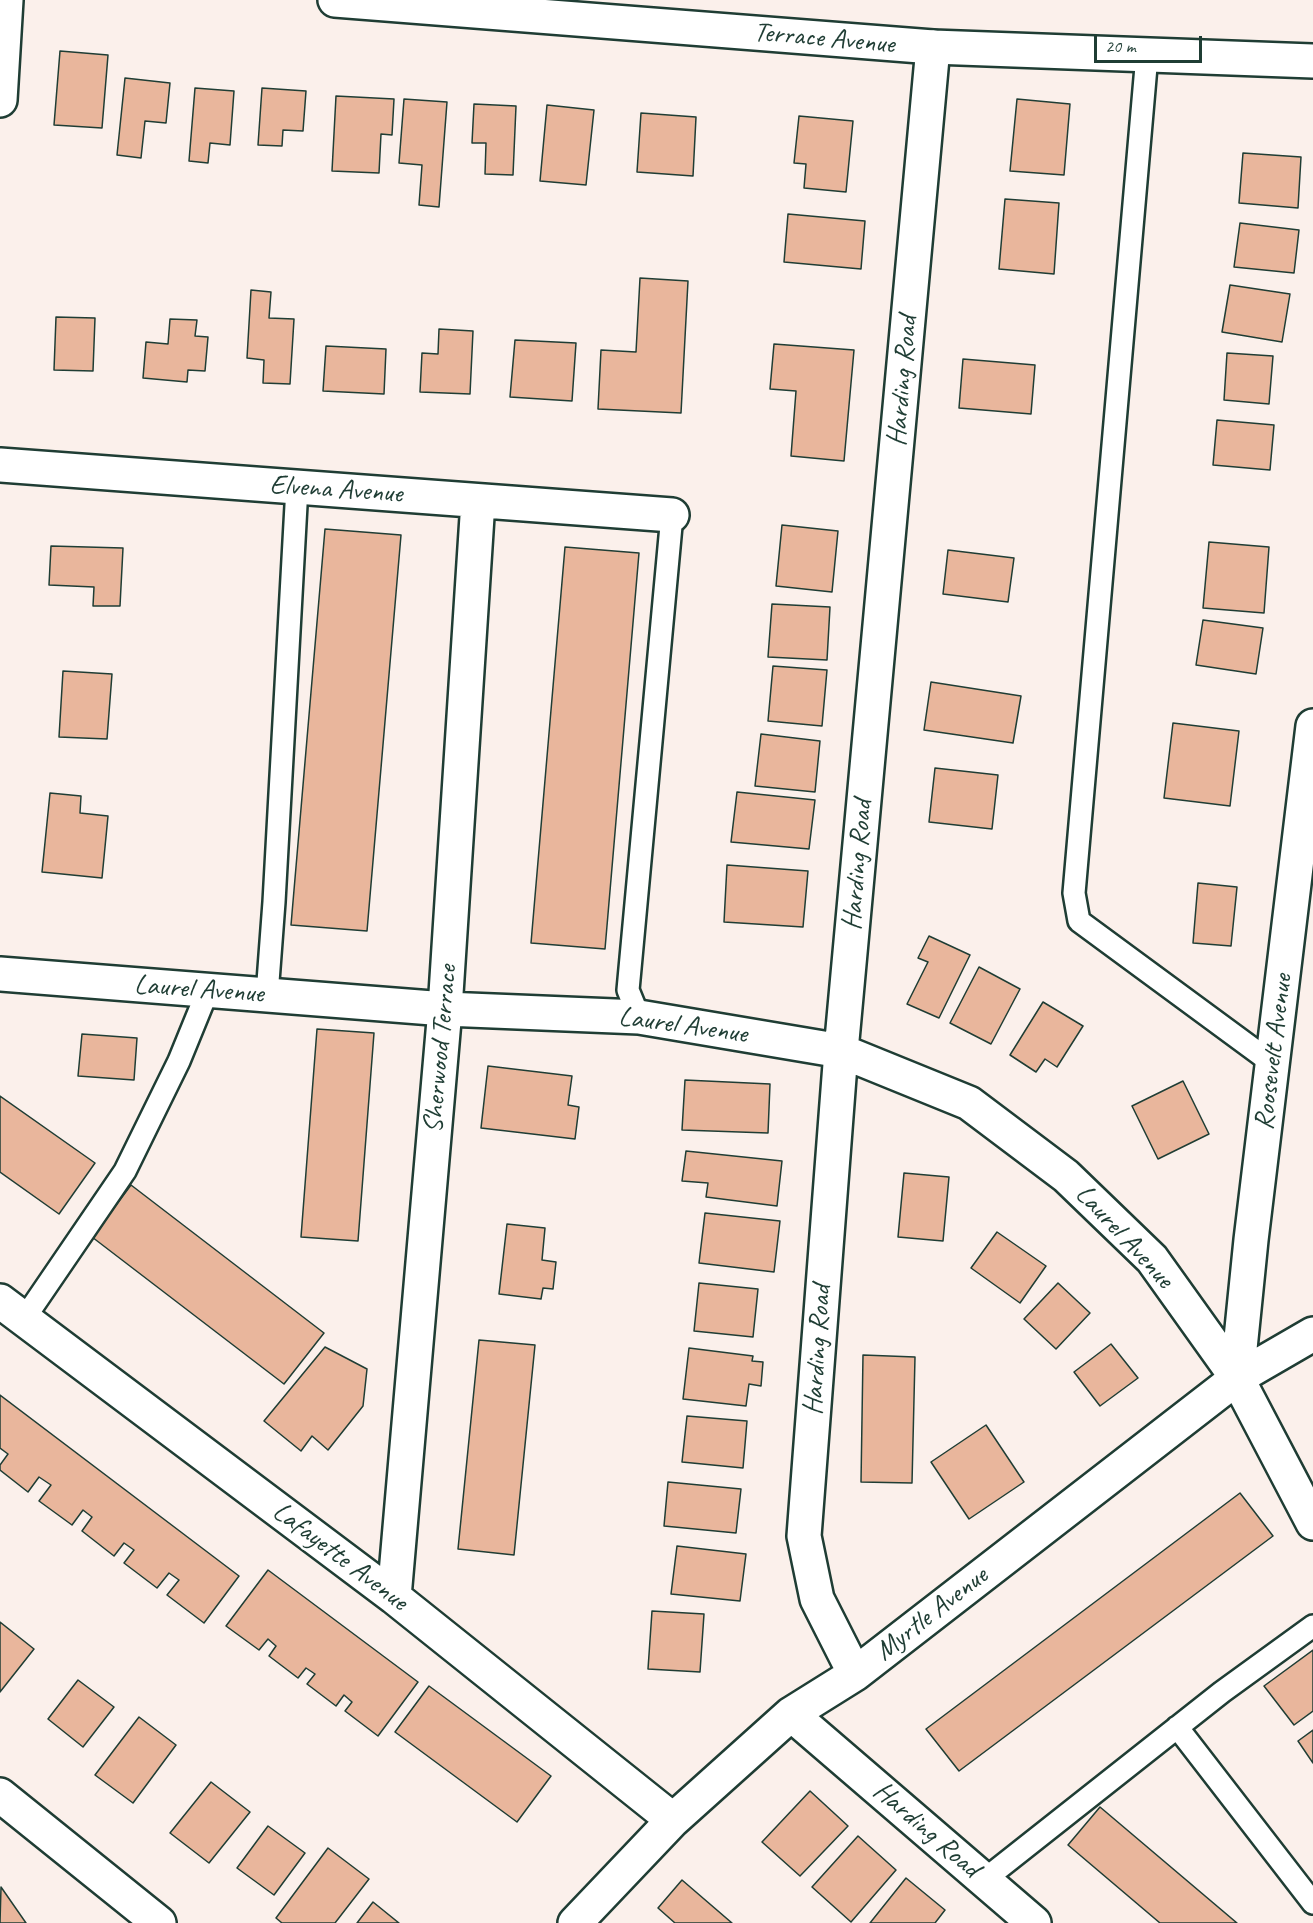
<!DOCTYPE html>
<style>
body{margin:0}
#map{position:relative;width:1313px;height:1923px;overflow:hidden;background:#fbf0eb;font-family:Caveat,sans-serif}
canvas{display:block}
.scale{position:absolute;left:1094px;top:36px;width:108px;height:27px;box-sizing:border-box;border:3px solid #1f3d34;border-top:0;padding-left:8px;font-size:18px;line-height:21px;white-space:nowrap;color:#1f3d34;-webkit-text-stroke:4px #fff;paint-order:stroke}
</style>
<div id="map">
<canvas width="1313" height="1923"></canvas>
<div class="scale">20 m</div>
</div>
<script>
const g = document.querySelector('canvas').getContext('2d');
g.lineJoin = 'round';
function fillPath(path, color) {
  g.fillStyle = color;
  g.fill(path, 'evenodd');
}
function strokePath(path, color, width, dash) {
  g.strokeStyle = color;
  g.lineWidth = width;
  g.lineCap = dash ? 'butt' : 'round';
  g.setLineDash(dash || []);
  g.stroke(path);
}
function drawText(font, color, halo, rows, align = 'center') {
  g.font = font + ' Caveat,sans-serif';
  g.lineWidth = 4.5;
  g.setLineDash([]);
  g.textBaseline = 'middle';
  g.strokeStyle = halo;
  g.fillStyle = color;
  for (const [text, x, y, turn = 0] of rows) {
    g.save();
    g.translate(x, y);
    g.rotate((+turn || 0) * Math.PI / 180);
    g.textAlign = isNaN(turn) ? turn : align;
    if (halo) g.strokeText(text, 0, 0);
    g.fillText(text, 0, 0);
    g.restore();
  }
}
const building = new Path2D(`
 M60,51L108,55L102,128L54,125Z
 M125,78L170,83L166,123L145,121L141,158L117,155Z
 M195,88L234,91L230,145L210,143L208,163L189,161Z
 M262,88L306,91L303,131L283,130L282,146L258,145Z
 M336,96L394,99L392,135L381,134L379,173L332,171Z
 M404,99L447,102L439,207L419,205L422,165L399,163Z
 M1017,99L1070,104L1064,175L1010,171Z
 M474,104L516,106L513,175L485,174L486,143H472Z
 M547,105L594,110L586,185L540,181Z
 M641,113L696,117L693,176L637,172Z
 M799,116L853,121L846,192L804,188L806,164L794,163Z
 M1243,153L1301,157L1298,208L1239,203Z
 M1005,199L1059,203L1054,274L999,269Z
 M788,214L865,221L861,269L784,262Z
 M1240,223L1299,230L1294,273L1234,267Z
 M640,278L688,281L681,413L598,409L601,350L636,352Z
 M1230,285L1290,294L1282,342L1222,332Z
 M251,290L271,292L269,318L294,319L290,384L263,383L264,360L247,358Z
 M56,317L95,318L93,371L54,370Z
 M170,319L197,320L195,336L208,337L205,371L188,370L187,382L143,378L146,342L168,344Z
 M439,329L473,331L470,394L420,392L422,353L438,354Z
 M515,340L576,343L572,401L510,397Z
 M774,344L854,350L844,461L791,456L796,391L770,389Z
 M326,346L386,349L384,394L323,391Z
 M1227,353L1273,356L1269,404L1224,400Z
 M963,359L1035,365L1031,414L959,408Z
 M1217,420L1274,425L1270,470L1213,465Z
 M782,525L838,531L832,592L776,586Z
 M325,529L401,535L367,931L291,925Z
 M1209,542L1269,547L1264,613L1203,608Z
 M51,546L123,548L120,606H93L94,587L49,585Z
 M565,547L639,553L605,949L531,943Z
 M948,550L1014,558L1008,602L943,594Z
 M772,604L830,607L827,660L768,657Z
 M1203,620L1263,628L1256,674L1196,665Z
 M773,666L827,670L822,726L768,721Z
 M63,671L112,674L107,739L59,737Z
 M931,682L1021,696L1013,743L924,730Z
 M1173,723L1239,731L1230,806L1164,798Z
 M761,734L820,741L815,792L755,786Z
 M935,768L998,775L992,829L929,822Z
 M737,792L815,800L809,849L731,842Z
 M50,793L81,796L80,813L108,816L102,878L42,872Z
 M727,865L808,871L803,927L724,922Z
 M1198,883L1237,887L1231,946L1193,943Z
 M929,936L970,955L939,1018L907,1004L928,962L918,958Z
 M979,967L1020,989L991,1044L950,1023Z
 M1043,1002L1083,1026L1057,1067L1045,1059L1036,1072L1010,1055Z
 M317,1029L374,1033L358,1241L301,1237Z
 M82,1034L137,1038L134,1080L78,1076Z
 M488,1066L572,1076L568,1105L579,1107L575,1139L481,1128Z
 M685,1080L770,1084L768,1133L682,1130Z
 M1183,1081L1209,1134L1158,1159L1132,1106Z
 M0,1096L95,1163L59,1214L0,1172Z
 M686,1151L782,1161L777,1206L706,1197L708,1183L682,1181Z
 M904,1173L949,1177L943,1241L898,1237Z
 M131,1185L324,1333L284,1384L92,1237Z
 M705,1213L780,1221L774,1272L699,1263Z
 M507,1224L545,1228L542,1260L556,1262L553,1289L543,1288L541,1299L499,1294Z
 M997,1232L1046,1266L1020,1303L971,1268Z
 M699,1283L758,1289L753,1337L694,1331Z
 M1058,1283L1090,1313L1056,1349L1024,1319Z
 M479,1340L535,1345L514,1555L458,1549Z
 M1111,1344L1138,1378L1100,1406L1074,1372Z
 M325,1347L367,1369L363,1406L328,1450L312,1436L301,1451L264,1421Z
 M689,1348L753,1356L752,1361L763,1362L761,1386L749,1384L746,1406L683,1399Z
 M863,1355L915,1357L912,1483L861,1482Z
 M0,1395L239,1576L204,1623L167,1595L179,1580L169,1573L157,1588L124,1563L134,1550L124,1543L114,1556L82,1531L92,1517L83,1510L72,1525L39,1501L51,1485L39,1477L28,1492L0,1470V1465L8,1454L0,1448Z
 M687,1416L747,1421L743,1468L682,1462Z
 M986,1425L1024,1482L969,1519L931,1462Z
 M668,1482L741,1489L736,1533L664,1526Z
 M1240,1493L1273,1536L959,1771L926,1729Z
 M677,1546L746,1554L740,1601L671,1594Z
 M268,1570L418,1682L378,1736L345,1711L352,1702L344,1695L336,1706L307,1684L315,1674L306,1668L298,1678L269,1656L276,1646L268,1639L259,1650L226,1626Z
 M652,1611L704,1614L700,1672L648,1669Z
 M0,1622L34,1649L0,1692Z
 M1313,1650V1711L1294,1725L1264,1686Z
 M78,1680L114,1707L83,1747L48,1719Z
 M429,1686L551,1776L517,1822L395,1732Z
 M139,1717L176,1745L133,1803L95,1775Z
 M1313,1730V1763L1298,1741Z
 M211,1782L250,1812L209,1863L170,1833Z
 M810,1791L848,1826L800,1876L762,1842Z
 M1100,1807L1237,1923H1160L1068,1845Z
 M268,1826L305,1853L274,1895L237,1868Z
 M858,1836L896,1870L851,1922L812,1887Z
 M328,1848L369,1879L335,1923H282L276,1918Z
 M906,1878L945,1910L935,1923H870Z
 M682,1880L732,1923H675L658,1908Z
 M1,1887L26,1923H0Z
 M373,1902L399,1923H357Z`);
fillPath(building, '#e9b69c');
strokePath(building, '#1f3d34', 1.5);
const lane = new Path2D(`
 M1147,55L1074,893L1079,921L1272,1063
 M267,995L274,902L297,487
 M639,1017L628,990L672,515
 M24,1319L125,1171L179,1061L208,990
 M1177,1727L1313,1903
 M984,1880L1222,1692L1313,1626`);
const street = new Path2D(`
 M0,100L6,0
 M0,465L672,515
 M0,974L445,1009L639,1017L841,1051L969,1103L1066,1176L1152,1259L1237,1378L1313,1523
 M0,1301L394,1597L673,1820
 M1237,1378L1251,1240L1313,726
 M394,1597L445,1009L478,501
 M855,1674L817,1599L804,1536L841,1051L933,47
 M791,1714L1034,1923
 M0,1795L159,1923
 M575,1923L673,1820L791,1714L855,1674L1237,1378L1313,1334`);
const secondary = new Path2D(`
 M335,0L933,47L1313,61`);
strokePath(lane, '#1f3d34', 26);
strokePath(street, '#1f3d34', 38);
strokePath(secondary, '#1f3d34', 38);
strokePath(lane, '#fff', 21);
strokePath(street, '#fff', 33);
strokePath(secondary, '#fff', 33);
drawText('28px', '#1f3d34', '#fff', [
 ["Terrace Avenue",824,39,5],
 ["Harding Road",903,381,-85],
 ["Elvena Avenue",336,490,4],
 ["Harding Road",858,865,-85],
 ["Laurel Avenue",199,990,4],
 ["Laurel Avenue",683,1026,8],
 ["Sherwood Terrace",441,1049,-85],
 ["Roosevelt Avenue",1274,1052,-83],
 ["Laurel Avenue",1124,1237,47],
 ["Harding Road",818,1350,-86],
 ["Lafayette Avenue",340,1557,37],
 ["Myrtle Avenue",932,1614,-38],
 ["Harding Road",926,1830,41]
]);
</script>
